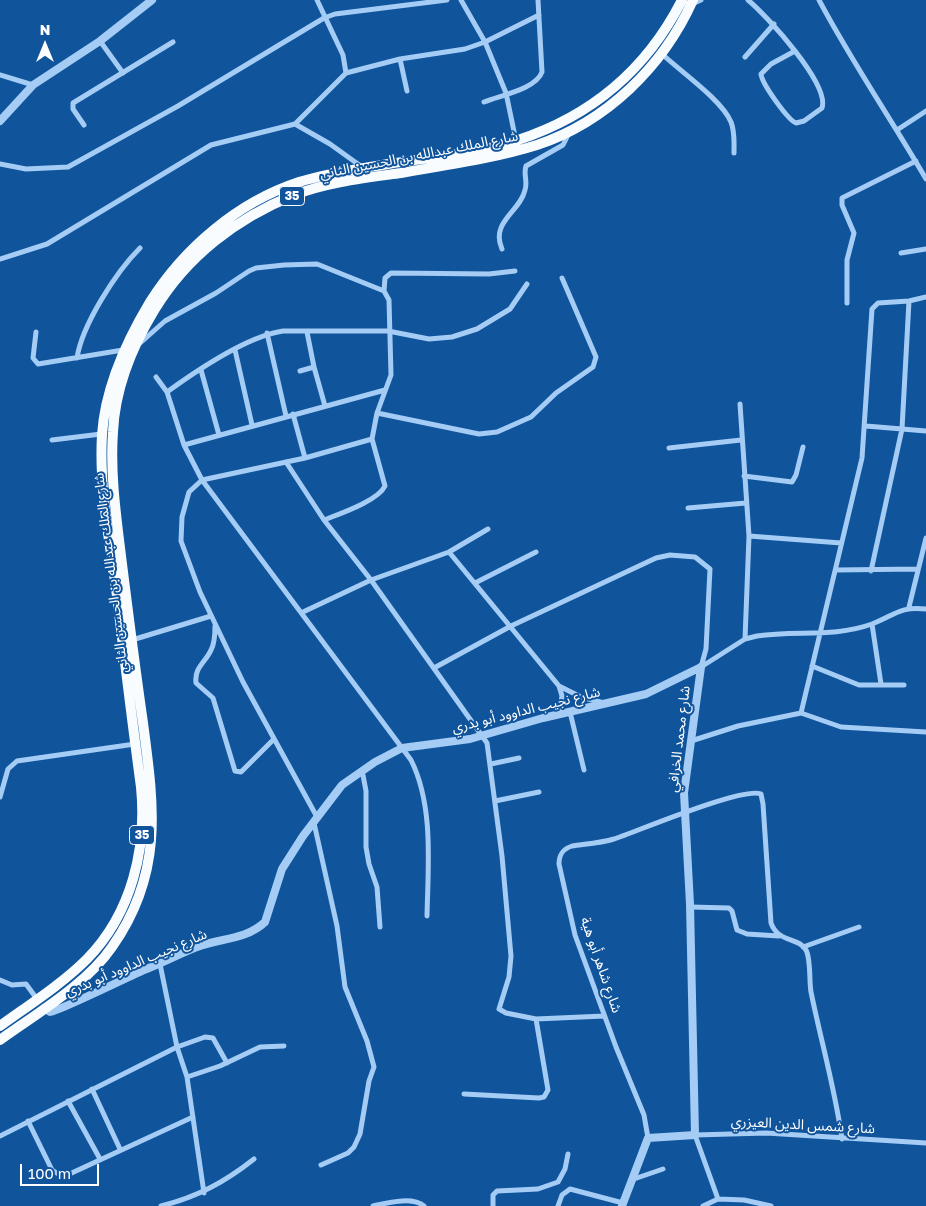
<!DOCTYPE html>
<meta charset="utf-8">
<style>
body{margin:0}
#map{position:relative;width:926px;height:1206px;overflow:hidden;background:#10549c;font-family:"Golos Text",sans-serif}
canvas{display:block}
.north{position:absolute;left:20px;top:20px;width:50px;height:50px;-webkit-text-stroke:4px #10549c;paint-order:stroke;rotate:0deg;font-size:14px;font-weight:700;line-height:20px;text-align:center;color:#fff}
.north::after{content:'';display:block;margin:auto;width:18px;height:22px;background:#fff;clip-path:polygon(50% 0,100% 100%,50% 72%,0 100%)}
.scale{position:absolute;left:20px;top:1164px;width:79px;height:22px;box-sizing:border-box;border:2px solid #fff;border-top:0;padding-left:6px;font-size:15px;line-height:18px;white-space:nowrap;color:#fff;-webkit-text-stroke:4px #10549c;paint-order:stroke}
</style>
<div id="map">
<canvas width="926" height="1206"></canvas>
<div class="north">N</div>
<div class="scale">100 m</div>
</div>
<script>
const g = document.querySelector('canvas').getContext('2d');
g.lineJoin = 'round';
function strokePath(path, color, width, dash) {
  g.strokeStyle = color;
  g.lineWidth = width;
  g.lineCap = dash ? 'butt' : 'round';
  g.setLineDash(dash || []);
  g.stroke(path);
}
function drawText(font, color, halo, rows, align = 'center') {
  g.font = font + ' "Golos Text","Noto Sans Arabic",sans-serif';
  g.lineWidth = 4;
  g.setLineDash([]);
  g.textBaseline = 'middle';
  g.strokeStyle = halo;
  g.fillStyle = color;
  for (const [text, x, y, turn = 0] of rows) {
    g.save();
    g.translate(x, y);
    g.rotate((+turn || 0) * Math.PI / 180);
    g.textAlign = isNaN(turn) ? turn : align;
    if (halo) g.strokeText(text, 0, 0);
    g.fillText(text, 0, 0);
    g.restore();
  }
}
strokePath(new Path2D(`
 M317,0L343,55L346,73
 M461,0L485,42L506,93L516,141
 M748,0C766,15 830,84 822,108L804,121L796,123C788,120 762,84 761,74L771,64L795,51
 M819,0C852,62 891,119 926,179
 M692,4L701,0
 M100,41L123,73
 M662,54C680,71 722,100 731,122C735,132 734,143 734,153
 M745,57L774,24
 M400,59L407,91
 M0,75L33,85
 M484,102C501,95 536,89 542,72L538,0
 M295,124L330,144L362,167
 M84,125L73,109V103L173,42
 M897,130L926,111
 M0,164L26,169L68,167L178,106L324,18L335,14L447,0
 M502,249C490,222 520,212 525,190C528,181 523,174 526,166L563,145L569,133
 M901,253L926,249
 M0,259L47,244L211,145L295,124L346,73L400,59L465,49L485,42L539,15
 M384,291L385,278L391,273L489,274L515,271
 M847,303V260L854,233L842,205V198L916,161
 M36,332L33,358L38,364L123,350
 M307,332L314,367L325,406
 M267,333L286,416
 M139,344L165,321L216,293L249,271L256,268L284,265L317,264L384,291L389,300L391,375L377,413L372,439L385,486C378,501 339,514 324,520
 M235,350L252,425
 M77,358C82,325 116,272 140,248
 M201,370L219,435
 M300,371L314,367
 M156,377L167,392L184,445L202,480L411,760C434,806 428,866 427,916
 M167,392C196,371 248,336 283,331H388L429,339L452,337L477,329L510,309L527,284
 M740,404L749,536L745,639
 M377,413L479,434L497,432L531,417L556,393L593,367L596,357L562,278
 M293,414L305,458
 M866,426L926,431
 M52,440L101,434
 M184,445L385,390
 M669,448L741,440
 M286,462L324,520L371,580L487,743L502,856L511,956L509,977L499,1009L506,1013L536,1019L548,1090L544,1097L539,1098L464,1094
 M744,476L792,482L796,475L803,447
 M688,508L746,503
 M749,536L841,543
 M449,552L559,686L581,697L604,703
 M836,570L918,569
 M871,571L902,429L909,301
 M475,583L536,552
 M909,607L926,538
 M303,612L371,580L449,552L488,529
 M872,624L881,684
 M215,626C215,634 215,643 211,650C206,662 194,667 196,683L213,698L235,771L241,772L274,739
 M132,640L211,616
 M812,666L859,685H904
 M701,667L745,639L757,636C797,630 833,638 872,624C895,615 900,606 926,609
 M434,668L511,626L656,558L670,555L695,557L710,569L706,649L701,667
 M570,712L584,770
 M801,713L862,458L872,309L878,303L909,301L926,297
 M559,714L562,696L559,686
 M691,741L738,726L801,713L841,727L926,732
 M491,764L519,758
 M362,770L366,791V847L369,864L377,887L380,927
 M0,797L8,769L17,761L135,744
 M495,801L539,792
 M317,817L243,682L200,592L181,541L182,517L189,492L202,480L305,458L372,439
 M314,823L337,926L345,987L367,1041L374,1067L369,1081L360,1134L354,1147L348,1153L321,1165
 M690,907L729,908L732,911L737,930L747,934L779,936
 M803,947L859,927
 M160,964L177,1047L187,1077L204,1193
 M0,980L12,985L26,984L37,999
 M536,1019L604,1016
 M187,1077L220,1066L260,1047L284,1046
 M92,1089L120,1149
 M68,1101L100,1159
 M28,1121L52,1170L63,1177L193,1117
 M0,1136L177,1047L205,1037L213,1038L227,1063
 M648,1138L644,1115L616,1047L575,935L559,864C559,854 563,849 572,846C586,844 601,843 614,839C638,831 744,786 761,794L763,804L771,923C778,943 799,937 806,950C811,959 809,981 811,992C821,1041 835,1089 842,1139
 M631,1180L663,1169
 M718,1199L744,1200L771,1206
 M161,1206C197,1197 225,1182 254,1159
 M373,1206C387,1203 412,1196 424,1206
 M493,1206V1195L497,1191L538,1189L558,1182L565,1169L568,1154
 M558,1206L562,1195L570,1189L623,1203
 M703,1206L718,1199L695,1135L766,1133L926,1143`), '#a4ccf5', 5);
strokePath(new Path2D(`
 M0,121L33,85L100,41L152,0
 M44,1008L50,1012C57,1012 130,976 144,970C162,963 179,954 197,947C220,938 246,940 265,922L282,869L303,836L342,785L375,762L402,748L470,739L543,718L646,694L701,667
 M622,1206L648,1138L695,1135L690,904L684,793L701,667`), '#a4ccf5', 8);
strokePath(new Path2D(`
 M0,1026C29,1005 62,984 87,959C132,913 147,848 141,787C132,721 124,655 116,588C109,538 99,486 102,435C105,387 126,342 150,302C184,248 238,202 299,182C328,173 358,169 388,164C431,157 477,154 518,140C591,116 647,69 682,0
 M0,1040C36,1014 87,984 112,947C164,873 154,806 143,723C135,667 128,612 121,556C116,515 110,473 113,432C115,389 133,345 155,309C187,256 237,218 294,195C328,182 365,178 401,173C446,165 492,159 537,145C606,122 663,67 693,0`), '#f8fcff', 10);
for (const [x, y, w] of [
 [292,196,25],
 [142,835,25]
]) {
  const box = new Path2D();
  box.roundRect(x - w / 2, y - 9.5, w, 19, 4);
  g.fillStyle = '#10549c';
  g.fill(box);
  strokePath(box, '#fff', 1);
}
drawText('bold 12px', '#fff', null, [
 ["35",292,196],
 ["35",142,835]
]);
drawText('14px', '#fff', '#10549c', [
 ["شارع الملك عبدالله بن الحسين الثاني",419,155,-11],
 ["شارع الملك عبدالله بن الحسين الثاني",111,573,-97],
 ["شارع نجيب الداوود أبو بدري",526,710,-14],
 ["شارع محمد الخرافي",679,739,-83],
 ["شارع نجيب الداوود أبو بدري",136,963,-23],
 ["شارع شاهر أبو هية",601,965,71],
 ["شارع شمس الدين العيزري",803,1125,3]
]);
</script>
